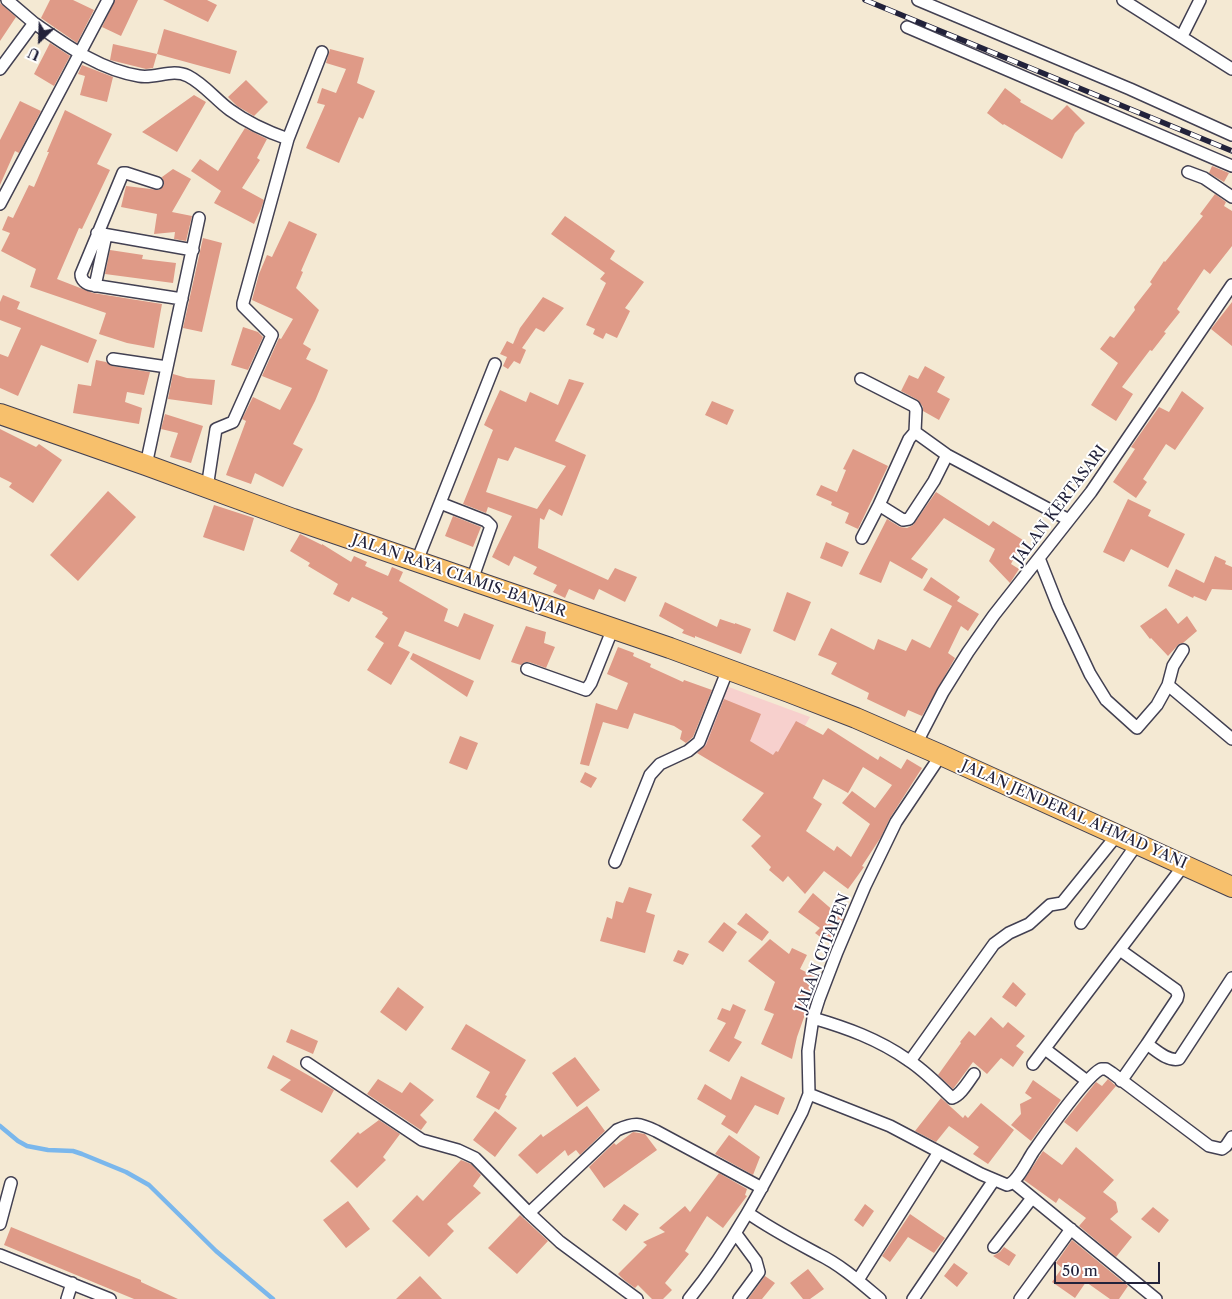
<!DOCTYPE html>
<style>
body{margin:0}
#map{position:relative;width:1232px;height:1299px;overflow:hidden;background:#f4e9d3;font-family:"Libre Caslon Text",serif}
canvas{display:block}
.north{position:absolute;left:15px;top:15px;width:50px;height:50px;-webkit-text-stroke:4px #fff;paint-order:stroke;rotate:204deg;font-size:14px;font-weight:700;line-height:20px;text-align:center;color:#22223b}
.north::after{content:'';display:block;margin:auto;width:18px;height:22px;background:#22223b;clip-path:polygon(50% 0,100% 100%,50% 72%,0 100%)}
.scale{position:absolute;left:1054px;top:1262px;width:106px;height:22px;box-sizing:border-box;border:2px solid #22223b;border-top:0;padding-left:6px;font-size:15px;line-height:18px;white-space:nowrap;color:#22223b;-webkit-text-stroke:4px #fff;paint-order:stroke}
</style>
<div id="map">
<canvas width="1232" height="1299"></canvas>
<div class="north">U</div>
<div class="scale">50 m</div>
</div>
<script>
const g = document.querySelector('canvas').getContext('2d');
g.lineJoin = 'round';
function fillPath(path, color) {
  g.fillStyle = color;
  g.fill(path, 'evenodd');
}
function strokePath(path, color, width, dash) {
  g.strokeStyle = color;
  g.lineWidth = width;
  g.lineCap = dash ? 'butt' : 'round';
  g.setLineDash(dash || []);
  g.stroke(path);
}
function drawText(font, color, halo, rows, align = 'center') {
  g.font = font + ' "Libre Caslon Text",serif';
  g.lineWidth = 4;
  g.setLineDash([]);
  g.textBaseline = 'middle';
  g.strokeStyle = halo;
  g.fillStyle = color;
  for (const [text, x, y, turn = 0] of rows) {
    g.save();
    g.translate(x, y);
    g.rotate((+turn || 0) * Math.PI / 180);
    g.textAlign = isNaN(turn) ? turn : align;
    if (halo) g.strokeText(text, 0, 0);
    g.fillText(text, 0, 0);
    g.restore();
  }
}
fillPath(new Path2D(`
 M726,686L810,717L765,794L697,753Z`), '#f7d0cd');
strokePath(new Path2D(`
 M0,1126L18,1141L27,1146L48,1150L73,1151L82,1154L126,1172L149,1185L216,1251L273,1299`), '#7ab7ec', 4.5);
fillPath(new Path2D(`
 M50,0H73L94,10L77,43L41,18Z
 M115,0H138L121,36L102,27Z
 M163,0H207L217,5L208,22Z
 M0,3L16,17L0,41Z
 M164,29L237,51L230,74L157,54Z
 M50,43L70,56L54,86L34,74Z
 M113,44L157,54L153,68L146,69L110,60Z
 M330,49L364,58L357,83L375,91L363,119L359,117L339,163L306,148L325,105L317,103L322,88L336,93L346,69L326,63Z
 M82,65L113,77L107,102L80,95L85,76L78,74Z
 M246,80L268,102L254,116L237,106L228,97Z
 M1005,88L1021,100L1020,102L1052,120L1067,105L1085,123L1075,133L1062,159L1004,124L1003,125L987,113Z
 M194,95L206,102L177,152L142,132Z
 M20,101L41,111L19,153L15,151L0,185V140Z
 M65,110L112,134L97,164L110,170L82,229L79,228L57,279L93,293L162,304L154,348L127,343L99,334L106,313L30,287L36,269L1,251L10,233L2,230L8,216L13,218L29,185L34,187L49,152H47Z
 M245,128L267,139L257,158L260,160L242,188L264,200L261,209L254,224L214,203L221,191L191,171L200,159L218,171Z
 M1212,166L1229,173L1224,182L1209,173Z
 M173,169L191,179L172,212L192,216L186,241L174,239L175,232L154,234L157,214L121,207L126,186L159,190L164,185L162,177Z
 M1215,194L1226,202L1224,206L1232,211V246L1210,274L1204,269L1177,309L1180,312L1164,332L1166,333L1152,351L1150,350L1122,387L1133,394L1116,421L1091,405L1118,363L1100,349L1110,336L1114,338L1135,310L1134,307L1152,284L1150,282L1164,261L1165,262L1203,216L1200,214Z
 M565,216L615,251L610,259L644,282L625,308L630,311L617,338L606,333L603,339L593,334L595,329L586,325L606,283L600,279L605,273L551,234Z
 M289,221L317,234L301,271L303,272L296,288L319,310L303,344L311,349L306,359L328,370L315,401L293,444L303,449L283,487L255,473L251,484L226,475L246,421L242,419L253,397L280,410L292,388L262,376L279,338L281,339L293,319L252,300L259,274L267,255L272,257Z
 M203,238L222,243L202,332L183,328Z
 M110,250L143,255L142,259L176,263L173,283L105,274Z
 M3,295L20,302L17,309L97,340L88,363L41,345L18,396L0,388V354L8,357L21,328L0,320V302Z
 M543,297L564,308L544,332L536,328L522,348L526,350L520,364L514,361L508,369L503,366L507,357L500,354L507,341L513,344L520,328Z
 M1232,302V346L1211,329Z
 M243,327L258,332L263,337L248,370L231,365Z
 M96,360L106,362L112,366L150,372L144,395L127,392L125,402L142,408L139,424L73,413L78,384L91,386Z
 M925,366L945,377L937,392L950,399L939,420L923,411V407L918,400L901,391L909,375L918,379Z
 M173,374L187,378L215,380L212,405L168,399Z
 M569,379L584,383L555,441L586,455L562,516L549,509L544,520L540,518L538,548L608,580L615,568L637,577L625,602L599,589L594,600L569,589L565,598L553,592L557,585L533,574L537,567L514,556L509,566L492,557L512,516L488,507L486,513L463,504L493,430L484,425L500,390L526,402L530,392L558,405ZM515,447L566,466L537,509L486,492L498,458L508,461Z
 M1182,391L1204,408L1175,450L1166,444L1143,479L1147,482L1136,498L1113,482L1135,449L1131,447L1159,407L1169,412Z
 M712,401L734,410L727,425L705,415Z
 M165,414L203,426L191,463L170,457L178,433L161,429Z
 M0,429L36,447L39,444L62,460L33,503L9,487L12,483L0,477Z
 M853,449L888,466L858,529L845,523L849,513L831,505L832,502L816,495L821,485L837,492L846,470L843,469Z
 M108,491L136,517L78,581L50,555Z
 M936,492L989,526L993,521L1023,540L1011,564L1019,569L1010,583L989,561L995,549L944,518L911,559L928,569L922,579L890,561L881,583L859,574L887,519L900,527L907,528L913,525Z
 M1128,499L1151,510L1148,516L1185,534L1168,568L1131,549L1124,562L1103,552Z
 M214,505L254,518L244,551L203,537Z
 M453,516L481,527L473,547L445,536Z
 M300,534L322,545V544L351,562L354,556L367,562L365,566L388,576L392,567L403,572L399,581L448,609L444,621L458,627L464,613L494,625L480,660L405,631L398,646L410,652L391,685L367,670L384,643L375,637L388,618L382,614L383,612L352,597L349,602L333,594L338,584L308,566L310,563L290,551Z
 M826,542L849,552L842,567L820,558Z
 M1215,556L1226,561L1225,564L1232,567V590L1212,589L1206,601L1194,596L1193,598L1168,586L1176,569L1204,583Z
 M931,577L960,597L957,601L979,614L968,631L961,626L948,653L955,658L922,716L908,710L905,717L867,699L869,693L831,674L837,663L818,655L831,628L874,650L878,639L906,651L912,639L930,648L952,606L923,590Z
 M787,592L811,602L795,641L773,631Z
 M665,602L717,627L720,619L735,624V623L751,629L741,654L695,636V638L682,633L684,630L659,616Z
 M1166,608L1178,624L1187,616L1197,631L1183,643L1179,644L1168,656L1151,638L1150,639L1140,626Z
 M526,626L546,632L544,643L555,647L546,668L529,662H525L521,665L511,662Z
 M618,647L634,653L633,656L651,664L650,667L683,682L684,680L712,690L693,737L686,743L680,739L682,731L674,726L634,713L628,729L603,722L589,766L580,764L596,703L617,710L628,683L607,674Z
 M413,653L474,681L467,697L410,659Z
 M724,699L761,714L750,741L773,755L776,751L778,752L796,721L823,735L828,728L878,760L880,756L901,769L907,759L922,768L890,818L881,837L862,866L864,867L848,889L824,871L805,894L788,876L783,882L769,870L771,867L751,846L761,836L742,820L764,793L697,753L706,745ZM863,767L892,785L875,808L852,791L842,803L870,824L851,857L837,846L834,851L806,831L822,804L813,798L823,779L848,793Z
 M460,736L478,743L467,770L449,763Z
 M585,772L597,778L591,788L580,782Z
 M629,887L652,894L646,912L655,915L645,953L600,941L607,917L612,919L616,901L623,903Z
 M813,893L843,919L831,945L815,933L820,928L798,912Z
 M746,913L769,932L762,941L737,924Z
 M724,922L737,932L723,952L708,942Z
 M770,939L789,954L792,948L807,955L800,969L818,978L804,1004L808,1006L797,1037L792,1059L761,1044L774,1014L764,1010L775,982L748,961Z
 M678,950L689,954L683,965L673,961Z
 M1013,982L1026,994L1016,1007L1002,997Z
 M398,987L424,1007L406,1031L380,1012Z
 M733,1004L746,1010L734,1038L742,1042L729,1062L709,1051L726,1023L717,1019L722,1008L730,1011Z
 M991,1017L1003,1028L1008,1022L1025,1036L1016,1046L1024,1052L1013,1067L1001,1058L987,1074L973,1062L953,1089L938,1075L961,1043L960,1042L969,1031L975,1036Z
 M466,1024L526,1060L505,1095L507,1096L499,1110L476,1097L490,1072L451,1049Z
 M291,1029L318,1041L313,1054L286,1042Z
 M273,1055L334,1090L322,1113L280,1090L291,1080L267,1068Z
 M575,1057L600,1090L577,1107L552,1073Z
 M741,1076L785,1098L778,1115L755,1105L737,1134L721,1124L726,1116L697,1099L705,1084L731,1100Z
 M378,1079L402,1093L410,1082L434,1100L420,1115L427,1122L421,1130L367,1094Z
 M1108,1079L1116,1086L1077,1132L1064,1122L1096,1082L1102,1086Z
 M1033,1080L1061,1100L1031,1141L1011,1125L1021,1114L1020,1104L1032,1098L1025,1093Z
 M941,1098L963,1118L965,1115L968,1118L981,1103L1014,1130L988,1164L973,1154L979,1147L949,1126L936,1142L915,1131Z
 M587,1106L605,1131L580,1155L576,1150L568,1156L565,1150L537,1174L518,1155L541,1134L543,1137Z
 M495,1111L517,1128L495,1157L473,1140Z
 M379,1120L400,1134L383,1157L386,1160L357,1188L330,1161L358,1132L360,1134Z
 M633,1132L645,1134L657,1150L604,1188L589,1167L614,1143L616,1145Z
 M729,1135L760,1157L753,1175L715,1154Z
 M1076,1147L1114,1180L1103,1192L1116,1202L1118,1212L1110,1219L1132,1237L1116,1257L1079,1226L1086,1218L1059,1198L1056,1203L1024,1180L1043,1151L1062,1165Z
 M461,1160L471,1164L481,1175L473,1186L481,1193L447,1224L454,1231L429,1257L392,1221L417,1195L423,1201Z
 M719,1173L747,1189L745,1195L747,1196L723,1228L707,1216L685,1251L689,1254L665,1283L672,1290L663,1299H652L638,1285L635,1288L624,1280L618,1274L647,1245L643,1242L665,1232L659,1228L685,1206L690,1212Z
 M348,1201L370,1229L346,1248L323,1220Z
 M624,1204L639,1214L626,1231L612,1220Z
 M865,1204L874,1211L863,1227L854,1220Z
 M1153,1207L1169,1220L1159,1233L1141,1219Z
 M910,1214L945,1238L934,1253L908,1237L890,1262L882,1256Z
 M520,1215L548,1241L517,1274L488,1248Z
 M11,1227L141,1280V1282L178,1299H134L4,1245Z
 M1072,1240L1128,1286L1119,1299H1110L1086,1282L1075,1298L1052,1282L1062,1268L1056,1263Z
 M1004,1247L1016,1255L1009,1266L993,1256L1000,1252Z
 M954,1263L968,1273L957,1287L944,1276Z
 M808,1269L824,1289L810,1299H803L790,1283Z
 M420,1276L442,1299H396Z
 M765,1276L775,1283L762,1299H748Z`), '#df9a87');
const street = new Path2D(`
 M918,0L1130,89L1232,135
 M1123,0L1232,69
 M34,23C66,45 100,70 139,76C156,79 172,68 188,76C204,84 216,100 230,110C248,123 268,132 288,139
 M907,27L1232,166
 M1182,36L1200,0
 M0,69L34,23L7,0
 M1188,172L1204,178L1232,197
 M157,183L126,173H123L81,274C81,280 86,284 92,285L182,299
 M0,204L108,0
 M97,233L193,250
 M95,286L106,235
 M113,359L167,367
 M861,379L914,406L916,410L915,432
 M146,465L199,218
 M207,488L216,429L233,422L272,335L243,306V303L288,139L322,52
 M440,503L486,521L491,526L472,580
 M879,505L903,520L909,519L934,481L947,455
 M862,538L879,505L909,439L915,432L947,455L1069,520
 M1039,558L1058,606L1090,674L1106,700L1137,728L1157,705L1168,685L1232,739
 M417,561L495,364
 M527,669L586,690L591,683L613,628
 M1168,685L1173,666L1183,650
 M916,744L943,692L968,652L994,615L1091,492L1232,285
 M615,862L650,775L660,764L688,751L699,742L728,669
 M1081,923L1137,844
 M1120,950L1176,990L1178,995L1177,999L1147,1044
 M813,1018C847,1028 878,1039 908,1060C924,1070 938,1085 952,1098C961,1095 968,1082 974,1074
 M1045,1049L1087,1081
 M910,1061L994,944L1009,933L1029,924L1050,905L1062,903L1117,835
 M307,1063L422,1140L458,1150L475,1158L529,1213L560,1242L637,1299
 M1033,1064L1184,865
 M1121,1081L1147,1044C1156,1050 1168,1062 1179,1059L1232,978
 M809,1094L890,1126L981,1174L1007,1185C1017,1183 1027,1161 1033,1152C1045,1135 1086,1076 1101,1069H1106L1112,1073L1209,1146L1222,1149L1226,1146L1232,1137
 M1013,1182L1156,1299
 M529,1213L617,1130C635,1122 639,1123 656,1131L762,1188
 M748,1213C771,1229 794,1241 818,1254C841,1265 861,1283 880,1299
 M0,1224L11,1183
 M736,1234L756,1261L759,1272L739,1299
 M994,1247L1032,1198
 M0,1255L110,1299
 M858,1280L939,1152
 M67,1299L72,1283
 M689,1299C735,1242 768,1177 802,1112L809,1094L808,1051L813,1018L819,999L837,952L865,886L896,822L941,755
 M913,1299L994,1180
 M1020,1299L1071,1229`);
const highway = new Path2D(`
 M0,414L146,465L293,519L670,648L789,692L856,718L941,755L1232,887`);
strokePath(street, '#424052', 14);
strokePath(highway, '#424052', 22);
strokePath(street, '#fff', 11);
strokePath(highway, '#f7c06c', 20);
const rail = new Path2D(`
 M865,0L1232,151`);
strokePath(rail, '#22223b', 5.5);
strokePath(rail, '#fff', 4, [11]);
drawText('15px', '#22223b', '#fff', [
 ["JALAN KERTASARI",1060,505,-53],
 ["JALAN RAYA CIAMIS-BANJAR",459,576,19],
 ["JALAN JENDERAL AHMAD YANI",1074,815,24],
 ["JALAN CITAPEN",823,953,-69]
]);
</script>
